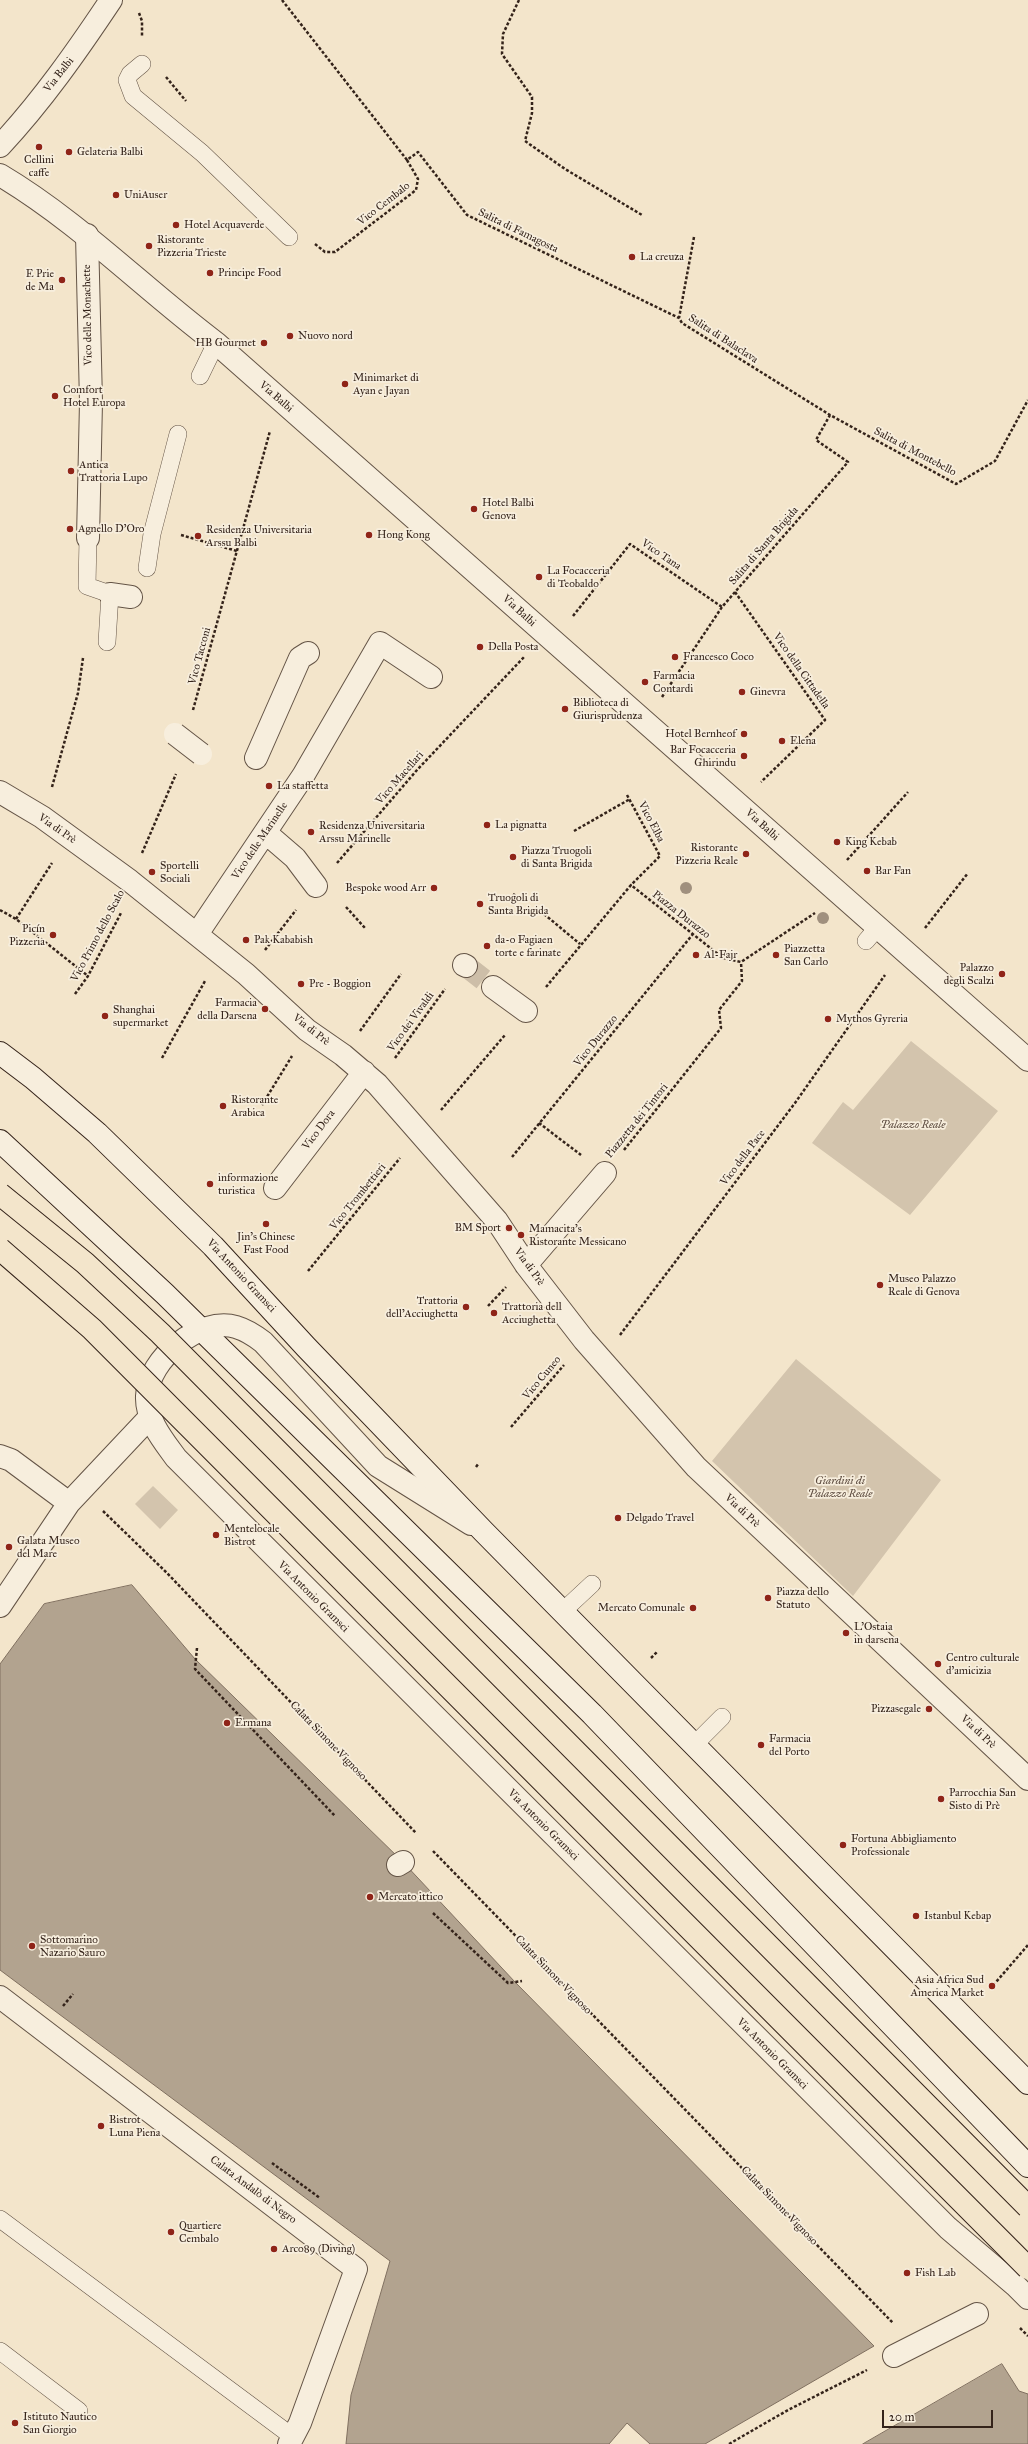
<!DOCTYPE html>
<meta charset="utf-8">
<style>
body{margin:0}
#map{position:relative;width:1028px;height:2444px;overflow:hidden;background:#f3e5cb;font-family:"IM FELL Great Primer",serif}
canvas{display:block}
.scale{position:absolute;left:882px;top:2410px;width:111px;height:18px;box-sizing:border-box;border:2px solid #34231a;border-top:0;padding-left:5px;font-size:12px;line-height:14px;white-space:nowrap;color:#34231a;-webkit-text-stroke:3px #f7eedd;paint-order:stroke}
</style>
<div id="map">
<canvas width="1028" height="2444"></canvas>
<div class="scale">20 m</div>
</div>
<script>
const g = document.querySelector('canvas').getContext('2d');
g.lineJoin = 'round';
function fillPath(path, color) {
  g.fillStyle = color;
  g.fill(path, 'evenodd');
}
function strokePath(path, color, width, dash) {
  g.strokeStyle = color;
  g.lineWidth = width;
  g.lineCap = dash ? 'butt' : 'round';
  g.setLineDash(dash || []);
  g.stroke(path);
}
function drawText(font, color, halo, rows, align = 'center') {
  g.font = font + ' "IM FELL Great Primer",serif';
  g.lineWidth = 3.5;
  g.setLineDash([]);
  g.textBaseline = 'middle';
  g.strokeStyle = halo;
  g.fillStyle = color;
  for (const [text, x, y, turn = 0] of rows) {
    g.save();
    g.translate(x, y);
    g.rotate((+turn || 0) * Math.PI / 180);
    g.textAlign = isNaN(turn) ? turn : align;
    if (halo) g.strokeText(text, 0, 0);
    g.fillText(text, 0, 0);
    g.restore();
  }
}
fillPath(new Path2D(`
 M911,1041L998,1111L910,1215L812,1143L843,1102L853,1110Z
 M796,1359L941,1480L853,1596L712,1461Z
 M153,1486L178,1510L160,1529L135,1504Z`), '#d3c4ad');
const water = new Path2D(`
 M132,1585L195,1659L403,1862L515,1982L874,2346L705,2444H650L627,2423L609,2444H346L351,2395L390,2261L0,1970V1664L44,1604Z
 M1002,2364L1019,2391L1028,2394V2444H863Z`);
fillPath(water, '#b2a38f');
strokePath(water, '#807060', 1);
strokePath(new Path2D(`
 M466,966L493,987`), '#cdbea8', 22, [22, 11]);
const service = new Path2D(`
 M142,64L130,74L127,80L133,96L202,153L289,237
 M200,376L216,343
 M88,538L87,586L110,594L107,642
 M147,568L152,534L178,434
 M866,941L877,928
 M563,1611L592,1584
 M695,1744L722,1717
 M0,2219L293,2437
 M0,2351L79,2411`);
const pedestrian = new Path2D(`
 M0,146C42,101 77,51 111,0
 M87,235L91,402L88,538
 M110,594L131,597
 M256,758L300,658L308,653
 M0,792L42,817L130,881L246,974L307,1030L343,1055L377,1084L497,1221L526,1265L584,1340L696,1467L1028,1779
 M266,833L295,858L316,886
 M197,934L303,776L380,643L431,677
 M464,965L466,966
 M493,987L526,1011
 M275,1188L364,1072
 M526,1265L605,1173
 M0,1456L11,1460L69,1503L150,1417
 M0,1606L69,1503
 M398,1865L403,1862
 M0,1997L356,2269L300,2423L289,2444
 M894,2356L977,2314`);
const minor = new Path2D(`
 M0,175C79,222 143,288 216,343L1028,1060
 M471,1524L378,1466L263,1342C254,1335 246,1330 236,1327C200,1316 148,1359 147,1396C146,1420 163,1440 176,1458L948,2228L1015,2285L1028,2298`);
const secondary = new Path2D(`
 M0,1053L33,1078L97,1133L213,1246L306,1347L484,1532L1028,2083
 M0,1141L165,1294L592,1714L1028,2166`);
strokePath(service, '#645446', 18);
strokePath(pedestrian, '#645446', 24);
strokePath(minor, '#645446', 24);
strokePath(secondary, '#34231a', 24);
strokePath(new Path2D(`
 M282,0L407,160L418,152L467,215L679,318
 M519,0L503,34L502,54L532,97V113L525,141L565,169L642,215
 M139,13L142,21V37
 M166,77L186,101
 M694,237L679,318L682,323L830,415L956,484L995,461L1028,400
 M315,244L325,252H335L416,190L418,179L407,160
 M181,535L237,551
 M735,592L825,720L761,782
 M573,616L630,544L722,607
 M662,697L722,607L848,462L816,440L830,415
 M193,710L270,431
 M52,787L78,693L83,658
 M627,795L660,856L631,885
 M574,831L630,799
 M142,853L176,774
 M847,860L908,792
 M337,863L417,770L525,656
 M513,894L516,896
 M346,907L365,928
 M0,910L16,919L88,976
 M544,914L580,944
 M16,919L52,863
 M925,928L968,873
 M265,950L296,910
 M546,987L631,885L723,958L741,962L815,913
 M75,994L88,976L121,913
 M360,1031L401,974
 M162,1058L205,981
 M395,1058L445,989
 M262,1105L292,1056
 M441,1110L505,1035
 M539,1123L581,1155
 M624,1150L721,1028L719,1010L742,981L741,962
 M512,1157L693,934
 M308,1271L400,1158
 M488,1306L506,1287
 M620,1335L795,1103L885,975
 M511,1427L564,1365
 M476,1467L479,1463
 M103,1511L167,1573L416,1833
 M197,1648L195,1669L335,1816
 M651,1658L658,1651
 M433,1851L893,2323
 M433,1913L508,1983L522,1981
 M990,1989L1028,1945
 M63,2006L73,1994
 M272,2163L320,2198
 M1020,2328L1028,2336
 M729,2444L788,2410L867,2370`), '#34231a', 2.5, [3, 2]);
strokePath(service, '#f7eedd', 17);
strokePath(pedestrian, '#f7eedd', 22);
strokePath(minor, '#f7eedd', 22);
strokePath(secondary, '#f7eedd', 22);
const pedestrianBridge = new Path2D(`
 M175,734L201,754`);
const trunkBridge = new Path2D(`
 M0,1194L85,1263L160,1333L1028,2207
 M0,1249L92,1329L1028,2268`);
strokePath(pedestrianBridge, '#645446', 24, []);
strokePath(trunkBridge, '#34231a', 24, []);
strokePath(pedestrianBridge, '#f7eedd', 22);
strokePath(trunkBridge, '#f3e5cb', 22);
g.fillStyle = '#a0907e';
for (const [x, y] of [
 [686,888],
 [823,918]
]) {
  g.beginPath();
  g.arc(x, y, 6, 0, 2 * Math.PI);
  g.fill();
}
for (const [x, y, r, color] of [
 [39,147,4,"#8f2418"],
 [69,152,4,"#8f2418"],
 [116,195,4,"#8f2418"],
 [176,225,4,"#8f2418"],
 [149,246,4,"#8f2418"],
 [632,257,4,"#8f2418"],
 [210,273,4,"#8f2418"],
 [62,280,4,"#8f2418"],
 [290,336,4,"#8f2418"],
 [264,343,4,"#8f2418"],
 [345,384,4,"#8f2418"],
 [55,396,4,"#8f2418"],
 [71,471,4,"#8f2418"],
 [474,509,4,"#8f2418"],
 [70,529,4,"#8f2418"],
 [369,535,4,"#8f2418"],
 [198,536,4,"#8f2418"],
 [539,577,4,"#8f2418"],
 [480,647,4,"#8f2418"],
 [675,657,4,"#8f2418"],
 [645,682,4,"#8f2418"],
 [742,692,4,"#8f2418"],
 [565,709,4,"#8f2418"],
 [744,734,4,"#8f2418"],
 [782,741,4,"#8f2418"],
 [744,756,4,"#8f2418"],
 [269,786,4,"#8f2418"],
 [487,825,4,"#8f2418"],
 [311,832,4,"#8f2418"],
 [837,842,4,"#8f2418"],
 [746,854,4,"#8f2418"],
 [513,857,4,"#8f2418"],
 [867,871,4,"#8f2418"],
 [152,872,4,"#8f2418"],
 [434,888,4,"#8f2418"],
 [480,904,4,"#8f2418"],
 [53,935,4,"#8f2418"],
 [246,940,4,"#8f2418"],
 [487,946,4,"#8f2418"],
 [696,955,4,"#8f2418"],
 [776,955,4,"#8f2418"],
 [1002,974,4,"#8f2418"],
 [301,984,4,"#8f2418"],
 [265,1009,4,"#8f2418"],
 [105,1016,4,"#8f2418"],
 [828,1019,4,"#8f2418"],
 [223,1106,4,"#8f2418"],
 [210,1184,4,"#8f2418"],
 [266,1224,4,"#8f2418"],
 [509,1228,4,"#8f2418"],
 [521,1235,4,"#8f2418"],
 [880,1285,4,"#8f2418"],
 [466,1307,4,"#8f2418"],
 [494,1313,4,"#8f2418"],
 [618,1518,4,"#8f2418"],
 [216,1535,4,"#8f2418"],
 [9,1547,4,"#8f2418"],
 [768,1598,4,"#8f2418"],
 [693,1608,4,"#8f2418"],
 [846,1633,4,"#8f2418"],
 [938,1664,4,"#8f2418"],
 [929,1709,4,"#8f2418"],
 [227,1723,4,"#8f2418"],
 [761,1745,4,"#8f2418"],
 [941,1799,4,"#8f2418"],
 [843,1845,4,"#8f2418"],
 [370,1897,4,"#8f2418"],
 [916,1916,4,"#8f2418"],
 [32,1946,4,"#8f2418"],
 [992,1986,4,"#8f2418"],
 [101,2126,4,"#8f2418"],
 [171,2232,4,"#8f2418"],
 [274,2249,4,"#8f2418"],
 [907,2273,4,"#8f2418"],
 [15,2423,4,"#8f2418"]
]) {
  const dot = new Path2D();
  dot.arc(x, y, r, 0, 2 * Math.PI);
  g.fillStyle = color;
  g.fill(dot);
  strokePath(dot, '#f7eedd', 1.5);
}
drawText('11px', '#34231a', '#f7eedd', [
 ["Via Balbi",59,75,-52],
 ["Vico Cembalo",384,204,-38],
 ["Salita di Famagosta",518,231,26],
 ["Vico delle Monachette",88,315,-91],
 ["Salita di Balaclava",723,339,33],
 ["Via Balbi",276,397,41],
 ["Salita di Montebello",915,452,28],
 ["Salita di Santa Brigida",764,546,-49],
 ["Vico Tana",661,555,34],
 ["Via Balbi",519,611,42],
 ["Vico Tacconi",200,656,-75],
 ["Vico della Cittadella",801,671,55],
 ["Vico Macellari",400,778,-49],
 ["Vico Elba",651,822,62],
 ["Via Balbi",762,825,42],
 ["Via di Prè",57,829,35],
 ["Vico delle Marinelle",260,841,-56],
 ["Piazza Durazzo",681,915,38],
 ["Vico Primo dello Scalo",98,936,-62],
 ["Vico dei Vivaldi",411,1022,-54],
 ["Via di Prè",311,1030,38],
 ["Vico Durazzo",596,1041,-51],
 ["Piazzetta dei Tintori",637,1121,-51],
 ["Vico Dora",319,1130,-53],
 ["Vico della Pace",743,1158,-53],
 ["Vico Trombettieri",358,1197,-51],
 ["Via di Prè",529,1267,54],
 ["Via Antonio Gramsci",241,1276,47],
 ["Vico Cuneo",542,1378,-50],
 ["Via di Prè",742,1511,43],
 ["Via Antonio Gramsci",313,1597,45],
 ["Via di Prè",978,1732,43],
 ["Calata Simone Vignoso",328,1741,46],
 ["Via Antonio Gramsci",543,1825,45],
 ["Calata Simone Vignoso",553,1975,46],
 ["Via Antonio Gramsci",772,2054,45],
 ["Calata Andalò di Negro",253,2190,37],
 ["Calata Simone Vignoso",779,2206,46]
]);
drawText('11px', '#34231a', '#f7eedd', [
 ["Gelateria Balbi",77,152],
 ["Cellini",39,160,"center"],
 ["caffe",39,173,"center"],
 ["UniAuser",124,195],
 ["Hotel Acquaverde",184,225],
 ["Ristorante",157,240],
 ["Pizzeria Trieste",157,253],
 ["La creuza",640,257],
 ["Principe Food",218,273],
 ["E Prie",54,274,"right"],
 ["de Ma",54,287,"right"],
 ["Nuovo nord",298,336],
 ["HB Gourmet",256,343,"right"],
 ["Minimarket di",353,378],
 ["Ayan e Jayan",353,391],
 ["Comfort",63,390],
 ["Hotel Europa",63,403],
 ["Antica",79,465],
 ["Trattoria Lupo",79,478],
 ["Hotel Balbi",482,503],
 ["Genova",482,516],
 ["Agnello D'Oro",78,529],
 ["Residenza Universitaria",206,530],
 ["Arssu Balbi",206,543],
 ["Hong Kong",377,535],
 ["La Focacceria",547,571],
 ["di Teobaldo",547,584],
 ["Della Posta",488,647],
 ["Francesco Coco",683,657],
 ["Farmacia",653,676],
 ["Contardi",653,689],
 ["Ginevra",750,692],
 ["Biblioteca di",573,703],
 ["Giurisprudenza",573,716],
 ["Hotel Bernheof",736,734,"right"],
 ["Elena",790,741],
 ["Bar Focacceria",736,750,"right"],
 ["Ghirindu",736,763,"right"],
 ["La staffetta",277,786],
 ["La pignatta",495,825],
 ["Residenza Universitaria",319,826],
 ["Arssu Marinelle",319,839],
 ["King Kebab",845,842],
 ["Ristorante",738,848,"right"],
 ["Pizzeria Reale",738,861,"right"],
 ["Piazza Truogoli",521,851],
 ["di Santa Brigida",521,864],
 ["Sportelli",160,866],
 ["Sociali",160,879],
 ["Bar Fan",875,871],
 ["Bespoke wood Arr",426,888,"right"],
 ["Truogoli di",488,898],
 ["Santa Brigida",488,911],
 ["Picín",45,929,"right"],
 ["Pizzeria",45,942,"right"],
 ["Pak Kababish",254,940],
 ["da-o Fagiaen",495,940],
 ["torte e farinate",495,953],
 ["Piazzetta",784,949],
 ["San Carlo",784,962],
 ["Al-Fajr",704,955],
 ["Palazzo",994,968,"right"],
 ["degli Scalzi",994,981,"right"],
 ["Pre - Boggion",309,984],
 ["Farmacia",257,1003,"right"],
 ["della Darsena",257,1016,"right"],
 ["Shanghai",113,1010],
 ["supermarket",113,1023],
 ["Mythos Gyreria",836,1019],
 ["Ristorante",231,1100],
 ["Arabica",231,1113],
 ["informazione",218,1178],
 ["turistica",218,1191],
 ["BM Sport",501,1228,"right"],
 ["Mamacita's",529,1229],
 ["Ristorante Messicano",529,1242],
 ["Jin's Chinese",266,1237,"center"],
 ["Fast Food",266,1250,"center"],
 ["Museo Palazzo",888,1279],
 ["Reale di Genova",888,1292],
 ["Trattoria",458,1301,"right"],
 ["dell'Acciughetta",458,1314,"right"],
 ["Trattoria dell",502,1307],
 ["Acciughetta",502,1320],
 ["Delgado Travel",626,1518],
 ["Mentelocale",224,1529],
 ["Bistrot",224,1542],
 ["Galata Museo",17,1541],
 ["del Mare",17,1554],
 ["Piazza dello",776,1592],
 ["Statuto",776,1605],
 ["Mercato Comunale",685,1608,"right"],
 ["L'Ostaia",854,1627],
 ["in darsena",854,1640],
 ["Centro culturale",946,1658],
 ["d'amicizia",946,1671],
 ["Pizzasegale",921,1709,"right"],
 ["Ermana",235,1723],
 ["Farmacia",769,1739],
 ["del Porto",769,1752],
 ["Parrocchia San",949,1793],
 ["Sisto di Prè",949,1806],
 ["Fortuna Abbigliamento",851,1839],
 ["Professionale",851,1852],
 ["Mercato ittico",378,1897],
 ["Istanbul Kebap",924,1916],
 ["Sottomarino",40,1940],
 ["Nazario Sauro",40,1953],
 ["Asia Africa Sud",984,1980,"right"],
 ["America Market",984,1993,"right"],
 ["Bistrot",109,2120],
 ["Luna Piena",109,2133],
 ["Quartiere",179,2226],
 ["Cembalo",179,2239],
 ["Arco89 (Diving)",282,2249],
 ["Fish Lab",915,2273],
 ["Istituto Nautico",23,2417],
 ["San Giorgio",23,2430]
], 'left');
drawText('italic 11px', '#5c4b3f', '#f7eedd', [
 ["Palazzo Reale",913,1125],
 ["Giardini di",840,1481],
 ["Palazzo Reale",840,1494]
]);
</script>
